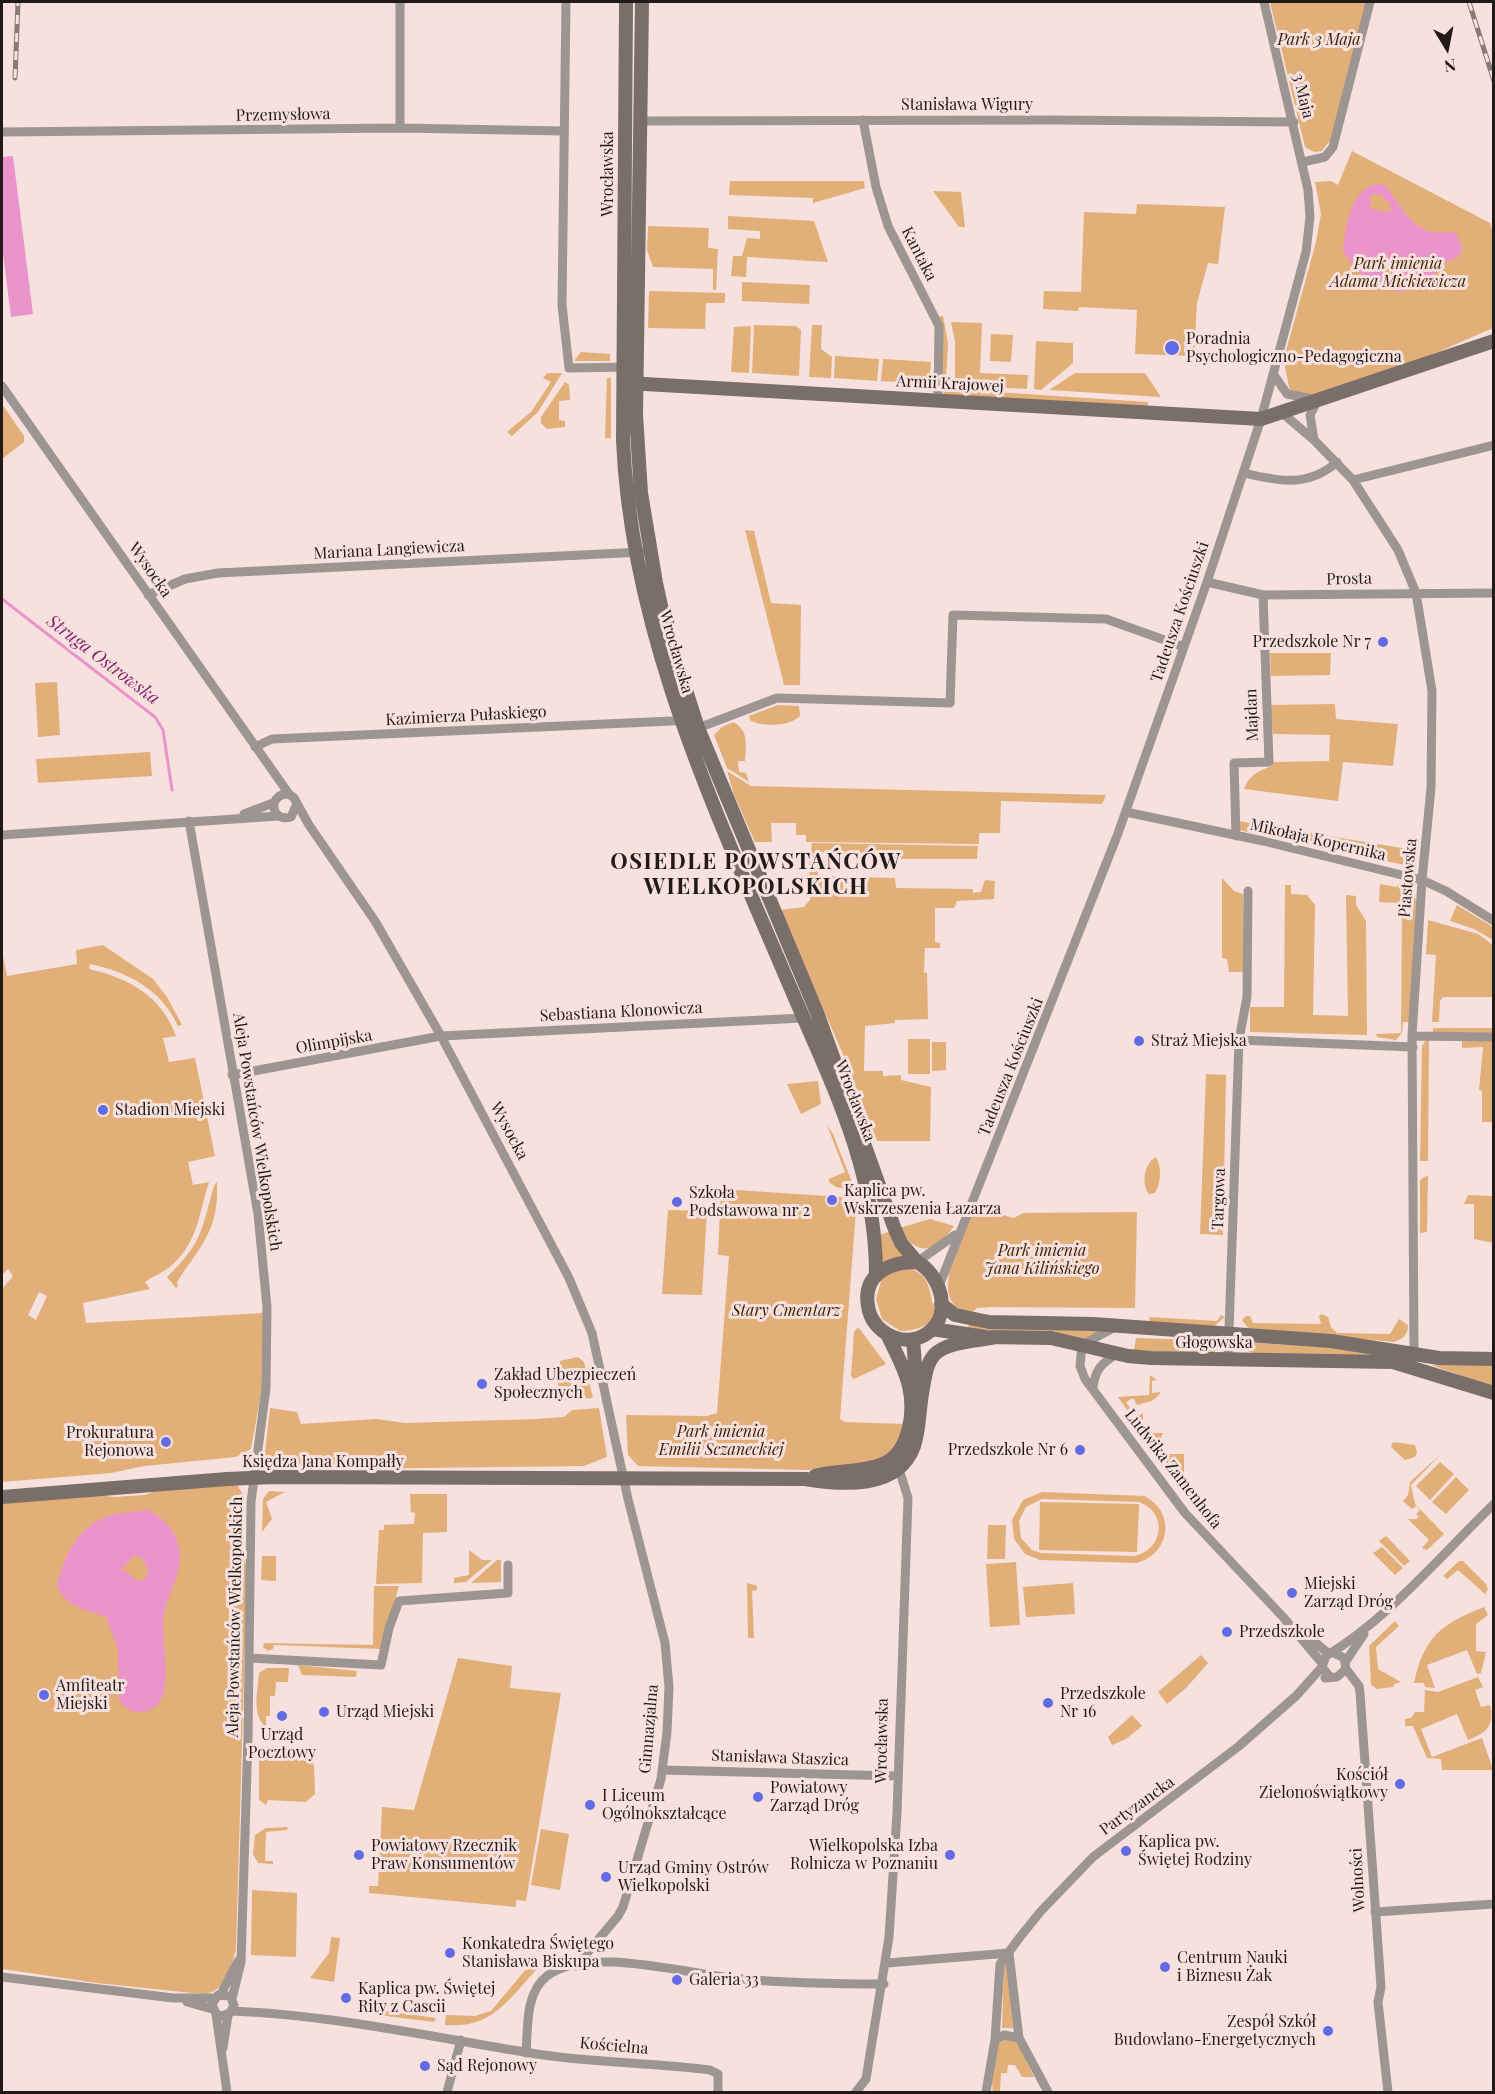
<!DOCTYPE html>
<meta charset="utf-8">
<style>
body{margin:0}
#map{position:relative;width:1495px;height:2094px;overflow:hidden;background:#f6e1de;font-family:"Playfair Display",serif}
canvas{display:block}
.frame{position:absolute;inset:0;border:3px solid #211a19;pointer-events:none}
.north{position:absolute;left:1417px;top:18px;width:60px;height:60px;-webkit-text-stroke:4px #f6e1de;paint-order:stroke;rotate:170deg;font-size:16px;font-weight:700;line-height:24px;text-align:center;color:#211a19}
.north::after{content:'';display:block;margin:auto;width:21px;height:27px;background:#211a19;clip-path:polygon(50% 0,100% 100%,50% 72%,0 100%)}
</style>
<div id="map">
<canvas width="1495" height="2094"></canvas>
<div class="frame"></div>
<div class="north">N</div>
</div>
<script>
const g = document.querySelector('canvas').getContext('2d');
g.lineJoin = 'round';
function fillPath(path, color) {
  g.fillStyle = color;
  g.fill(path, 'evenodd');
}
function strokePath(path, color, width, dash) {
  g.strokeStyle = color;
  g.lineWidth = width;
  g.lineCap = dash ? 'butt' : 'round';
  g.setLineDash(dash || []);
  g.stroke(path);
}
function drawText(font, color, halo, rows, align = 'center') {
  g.font = font + ' "Playfair Display",serif';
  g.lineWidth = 6;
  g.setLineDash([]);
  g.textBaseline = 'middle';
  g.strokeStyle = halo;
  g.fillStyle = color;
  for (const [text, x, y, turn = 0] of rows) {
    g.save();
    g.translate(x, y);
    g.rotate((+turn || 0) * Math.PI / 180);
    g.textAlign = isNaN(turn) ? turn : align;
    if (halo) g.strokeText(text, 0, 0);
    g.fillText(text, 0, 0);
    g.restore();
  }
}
fillPath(new Path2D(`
 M1270,2H1367L1333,137L1322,151L1314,152L1305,147Z
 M1352,151L1490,223L1494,235L1493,328L1415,362L1306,401L1290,392L1285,367L1286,351L1316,242L1321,214L1315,182L1331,181L1338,185Z
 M730,181H864L865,188L813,203V198L729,195Z
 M933,191L961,192L965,227H959Z
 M1137,204L1225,207L1218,264L1208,263L1197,303L1194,356L1135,354L1137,310L1079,307L1078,311L1043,309L1044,291L1081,292L1084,212L1136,214Z
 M728,216L814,221L828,262L747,257L746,277L731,276L733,256H742L747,238L760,239V231L728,229Z
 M648,226L709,228L708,248L718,249L716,290H713V269L653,267L647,250Z
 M742,282L810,285L809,304L742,301Z
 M649,291L725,293V303H706L705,329L648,328Z
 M943,316L948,343L946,378L949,389L1148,402V407L944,395L938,317Z
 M951,322L982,323L980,373L1028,375L1027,389L955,385V341Z
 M754,325L796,326L801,330L799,376L752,373Z
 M812,325H822L821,349L832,357L831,378L809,377Z
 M751,326L749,373L731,372L734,327Z
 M991,334L1013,335L1011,362L990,361Z
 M1036,341L1073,343V363L1041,390L1034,389Z
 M581,352L610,354V361H574Z
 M835,356L879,359L877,381L834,378Z
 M883,359L931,362L929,384L881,381Z
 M547,373H562L538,412L512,436L507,432L531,412L551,382L543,378Z
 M1075,373H1145L1161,397L1049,390Z
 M607,378H611V438H605Z
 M565,382L569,385L570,400L559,401V420L565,421V427L547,429L541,423V417Z
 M2,404L24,436V442L2,459Z
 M745,530L754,531L771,603L801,605L800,685H784Z
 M1270,653H1331L1330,675L1271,676Z
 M57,682L60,735L38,737L35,683Z
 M1335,704L1336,719L1398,724L1393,766L1343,762L1338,801L1244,789C1249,775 1258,771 1272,766L1273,762L1329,761L1330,735L1273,734L1270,705Z
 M778,705L799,706L800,716C790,726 762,728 750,720L749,716Z
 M733,722C749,730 746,745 745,761H738L739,772L746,773L749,782L727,768L714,735L722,727Z
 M150,752L152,776L38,783L36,759Z
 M727,771L751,786L1106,795L1102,804L1001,801L1000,833H979V844L806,842V835H796V823H771L772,842H755L734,795Z
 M1238,821L1414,850L1411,863L1405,865L1239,830Z
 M812,843L978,846L977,859H901V854L818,852V876L895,878L896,888L973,889V893L981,892L985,880L995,881L994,899L957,901L954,908H935V942L940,943V948H925L924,972H922L927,973L928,1019L895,1020V1023L865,1026L864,1071H883V1076L901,1075V1080L931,1087L930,1141H877L842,1052L780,910L804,907L810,900L809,865Z
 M1222,878L1234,891L1243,894L1244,972H1229L1227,959L1222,958Z
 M1400,882L1413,889L1416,901L1411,1022H1403L1402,1033L1396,1040L1377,1037L1376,1034L1401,1033L1402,910L1399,903L1379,902L1380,884L1397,887Z
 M1285,885H1291V894L1307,895L1315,905L1313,1015L1348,1016L1346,895L1356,896V905L1366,921L1367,1035L1250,1032V1007H1284Z
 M1457,905L1493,927V940L1474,929L1450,921Z
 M1428,920L1478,934L1493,945V997H1443L1440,1001L1439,1022H1432L1436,955L1426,954Z
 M103,945L153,979L167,997L182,1025L178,1026C161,989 128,972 90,964L89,969C128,978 162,996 176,1036L163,1038L169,1062L195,1058L215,1156L188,1162L193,1185L209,1182C199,1213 198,1242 172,1265C163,1273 155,1275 145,1282L150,1289L83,1303L86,1323L264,1313L262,1388L251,1449L236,1457L144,1466L111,1473L2,1482V1289L13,1276L8,1269L2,1275V951L7,976L77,964L76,950ZM39,1292L47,1296L36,1320L28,1315Z
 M1433,1028H1493V1033L1433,1032Z
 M908,1039H930V1074H908Z
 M1462,1039H1493V1122H1482V1091L1479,1090L1483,1047L1462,1048Z
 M1426,1040H1429L1428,1161H1420L1422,1046Z
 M932,1042H946V1070L932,1071Z
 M1206,1074L1226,1075L1223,1235L1200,1234Z
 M818,1081L821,1104L801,1114L787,1084Z
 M827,1125L833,1134L855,1190L836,1187L829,1182V1179L845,1172Z
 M1156,1157C1162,1168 1161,1183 1155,1193L1149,1194C1141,1185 1144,1163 1156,1157Z
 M1428,1175L1427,1232L1420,1233V1180Z
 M217,1182C219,1231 201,1245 177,1282L178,1286L176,1288L167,1277C203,1242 201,1231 214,1186Z
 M721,1189L857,1198L840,1419L845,1422L904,1424L898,1447L884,1459L844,1468L808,1470L638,1466L628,1455L626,1415L707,1416L717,1413L729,1256L718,1255Z
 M1468,1195L1493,1196V1243L1474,1239V1204H1464Z
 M973,1207L1014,1218L1023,1213L1137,1212L1135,1308L991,1307L977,1308L971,1313C923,1306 964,1233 973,1207Z
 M668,1210L707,1211L702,1295L662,1294Z
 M930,1219L954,1226C936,1253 917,1258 899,1228Z
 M892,1231L906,1256L881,1263L879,1235Z
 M909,1268C927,1274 929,1285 932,1301C933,1305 936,1308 935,1311C935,1327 911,1331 900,1331L882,1319L876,1299L883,1274Z
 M1322,1314L1328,1317L1331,1327L1337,1333L1390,1334L1399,1319L1408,1325C1408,1335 1403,1339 1394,1342L1248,1328L1242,1320L1246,1316H1250L1253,1323L1321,1324L1319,1316Z
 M1221,1315L1225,1317L1214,1326L1149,1322L1150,1317L1217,1321Z
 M969,1324L1100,1330L1086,1341L968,1328Z
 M858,1327L886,1364L854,1379L851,1376L854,1332Z
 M1136,1338L1226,1341L1214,1352L1134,1351Z
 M1239,1342L1371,1350L1394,1355L1256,1354L1245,1350Z
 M578,1357L584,1362L593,1398L542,1401L559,1397L557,1367H560V1361Z
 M1431,1365H1493V1387Z
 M1150,1375L1157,1380L1152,1381V1393L1161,1392C1155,1402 1147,1402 1137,1405L1133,1398L1126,1402L1130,1408L1127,1410L1118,1397L1149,1395Z
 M270,1408L297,1412L301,1424L376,1419L405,1423L537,1419L564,1417L572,1410L599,1408L607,1457L584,1466L263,1470Z
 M1143,1413V1424H1149V1433H1163L1160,1441L1153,1446L1133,1419Z
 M1393,1442L1415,1445L1417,1452L1415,1457L1405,1460L1391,1447Z
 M1443,1452L1411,1485L1415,1504L1444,1534L1427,1550L1422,1548L1429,1540L1408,1519H1416L1419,1517L1416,1514L1420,1510L1416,1506L1412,1509L1403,1501L1408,1495L1410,1482Z
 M1160,1454H1184V1488Z
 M1440,1462L1454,1474L1430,1500L1416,1486Z
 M1456,1477L1469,1490L1446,1514L1432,1502Z
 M232,1485L238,1486L244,1496L243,1550L247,1572L236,1949C231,1967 225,1994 202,1994L97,1983L2,1969V1501L89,1494L114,1497L144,1495L163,1489Z
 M269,1491L285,1492L266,1502L272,1519L262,1532L263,1499Z
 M1042,1492L1144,1496C1177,1512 1170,1555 1136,1563L1040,1560L1025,1554L1014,1539L1012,1520L1023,1500ZM1042,1499L1139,1502C1168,1512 1164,1549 1135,1556L1041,1553L1032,1550L1021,1538L1019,1521L1026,1507Z
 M410,1494H447V1532L423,1533L422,1583L376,1584L379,1530H384V1525L414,1524L415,1513L411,1512Z
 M1040,1502L1139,1504L1137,1552L1039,1550Z
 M988,1525H1006L1005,1559H987Z
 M1386,1536L1410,1561L1404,1566L1379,1541Z
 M1382,1547L1403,1568L1395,1575L1373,1553Z
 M469,1550L482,1560H492L466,1582L454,1583V1578L469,1575Z
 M262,1556H276V1581L261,1580Z
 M497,1560H501V1582L471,1583Z
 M1459,1561H1463L1486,1584L1488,1589L1485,1594L1458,1570L1447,1579L1443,1576Z
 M1016,1562L1020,1625L990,1627L986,1564Z
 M747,1583L757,1586V1590L752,1591L754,1638H748Z
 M1073,1583L1075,1614L1026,1617L1023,1587Z
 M374,1586H399L381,1649L274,1645L273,1649L268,1651L263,1647L264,1643L373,1645Z
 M1484,1607L1488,1615L1476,1624V1651L1486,1652L1481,1673L1477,1674L1467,1650L1427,1665L1435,1688L1425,1687L1424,1683H1414C1424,1637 1441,1624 1484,1607Z
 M1395,1621L1399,1626L1376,1647L1378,1669L1401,1682L1394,1684L1393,1687L1377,1689L1371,1685L1369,1646Z
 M1201,1655L1208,1663L1187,1687L1167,1704L1158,1692Z
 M458,1658L512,1666L510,1688L561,1693L526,1901L516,1900V1907L369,1893V1886H378L382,1807L414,1810Z
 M298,1665L357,1671L356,1677L302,1675Z
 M267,1668H289L288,1682H276L275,1696H270V1716H266V1727C251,1715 258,1690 259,1673Z
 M1478,1677L1483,1687L1475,1690L1481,1707L1490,1705C1495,1726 1486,1733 1468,1740L1457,1714L1421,1729L1432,1757L1482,1738L1493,1770H1442L1441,1759L1427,1758L1413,1726H1405V1719L1411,1718L1415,1712H1424L1425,1690L1438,1692Z
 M1132,1715L1142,1726L1126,1739L1112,1745L1108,1737Z
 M271,1746V1751L308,1753L314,1766L315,1794L306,1802L268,1800L266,1805L259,1800V1757L266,1747Z
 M288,1827L287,1830L266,1832L265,1861H273V1864L258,1863L253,1854L255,1835L266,1828Z
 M541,1829L569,1834L560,1890L531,1885Z
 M252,1890L297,1893L296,1957L251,1955Z
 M331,1937L340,1938L334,1982L310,1978L329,1953Z
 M1008,1963L1013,2028H1002L1004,1964Z
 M527,1968L537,1969C508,2000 492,2029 445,2025L446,2015L475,2016L491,2011Z
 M380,2004H386V2011L436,2018L434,2022L378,2015Z
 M1007,2038L1017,2042L1034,2077H1022L1015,2065H1008L1007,2073H1001L1000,2092H993L992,2082L998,2044Z`), '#e1af77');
fillPath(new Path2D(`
 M13,156L33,314L11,317L2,246V157Z
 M1378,184L1386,186C1397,201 1411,228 1432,232C1440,233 1448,232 1456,233L1463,250L1456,258L1441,264L1424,289C1415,289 1403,292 1395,291C1375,287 1351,269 1343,250C1346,226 1350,188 1378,184ZM1373,194L1381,195L1391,206L1390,212L1371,209L1370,197ZM1389,265L1398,266L1405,280L1397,282L1389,277L1384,269Z
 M149,1510C164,1520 176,1529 179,1548C184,1576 164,1596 163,1623C161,1647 178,1703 147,1711C134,1714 127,1710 119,1700L118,1649L106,1617C86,1609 66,1608 57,1586C62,1560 77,1529 103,1518C116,1512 135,1512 149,1510ZM134,1555L144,1560L148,1571L145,1579L136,1581L128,1572L121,1570Z`), '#eb94cc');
strokePath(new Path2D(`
 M2,599L155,717L163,730L172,790`), '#eb94cc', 3);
strokePath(new Path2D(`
 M566,2L562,305L569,368L629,367
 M863,120L876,187L888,226L939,326L938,400
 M640,121L1053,120L1294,122
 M400,128V2
 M2,132L400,128L564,131
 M1303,162L1325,157L1333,147L1370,2
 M1274,375L1287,394L1318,400L1310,415L1314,440
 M2,386L289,794L294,798L309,825L375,921L441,1036L569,1278L592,1333L628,1499L665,1643L669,1687L667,1732L661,1779L623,1907L618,1916L576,1966
 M1281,412L1314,440L1353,480L1398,550L1416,593L1432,691L1431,788L1422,880L1412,1036L1414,1353
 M1244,473C1277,481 1308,488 1337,462
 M1353,480L1494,445
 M1207,582L1263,595L1494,593
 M148,595L185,579L218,573L642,552
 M255,747L272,739L672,721L680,720L698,728L777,698L950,703L953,615L1106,619L1184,647
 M289,794C267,793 270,823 291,817L297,804
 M1126,812L1263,841L1422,880L1446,891L1494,921
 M244,814L273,803
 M189,821L258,1214L267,1307L266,1388L251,1502L248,1737L241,1962L232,1999
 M2,835L278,816
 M1236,836L1234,763L1269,762L1263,595
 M1412,1036L1494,1037
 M1239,1040L1413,1047
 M232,1075L441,1036L803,1018
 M917,1262L955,1235
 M939,1286L1117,836L1207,582L1261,419L1306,252L1310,217L1308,190L1264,2
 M1115,1327L1082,1345L1080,1366L1085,1379L1185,1513L1283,1617L1322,1663
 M1228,1359L1239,1040L1247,997L1248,891
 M1093,1388C1095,1369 1102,1363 1117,1354
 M1304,1633L1329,1654
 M249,1658L381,1665L389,1628L399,1601L508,1593V1565
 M1346,1661L1364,1634
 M1346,1669L1359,1686L1360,1693L1381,1987L1378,2002L1388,2092
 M1330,1677L1322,1667L1326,1656C1389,1618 1440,1556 1494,1504
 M1325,1678L1337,1677L1346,1669L1344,1658L1334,1653
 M662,1770L897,1776
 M1375,1912L1494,1904
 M1009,1953L1019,2038L1048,2092
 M887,1963L1009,1953
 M2,1977L173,1998H214
 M221,1994L238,1961
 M187,2002L212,2009
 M232,2011C330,2015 428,2036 524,2052C585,2063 648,2062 710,2070L718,2074V2092
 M216,2014L222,2016L230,2013L234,2005L230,1996L218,1995L212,2004L216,2014L227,2092
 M995,2040L1004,2035L1019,2038
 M223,2048L228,2015
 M526,2053C528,2027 525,1993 547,1976C587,1944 694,1976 741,1979C788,1983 837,1984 884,1984
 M447,2092L461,2040
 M856,2092L866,2079L889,1937L897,1813L908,1498L899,1469
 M986,2092L995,2040L1000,1964L1020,1937L1041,1911L1093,1857L1239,1746L1296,1696L1322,1667`), '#9d9591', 9);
strokePath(new Path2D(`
 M626,2L623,440C631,629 710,799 783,970C825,1071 876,1162 876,1274
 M642,2L636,415L641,493L656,583L665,624L698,728L818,1015L894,1227L901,1243L917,1262
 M627,383L1261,419L1494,341
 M917,1262C940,1274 953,1313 929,1332C908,1349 876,1336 869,1311C860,1276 887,1262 917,1262Z
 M941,1304L955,1315L989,1322L1093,1324L1331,1341L1439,1358L1494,1359
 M932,1329L986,1337L1051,1338L1128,1356L1151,1358L1393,1362L1494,1393
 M913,1339L917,1391
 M815,1476C837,1470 862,1473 883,1464C910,1453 915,1411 909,1386C905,1368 895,1351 887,1334
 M2,1497L227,1479L274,1477L805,1479C842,1485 898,1490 914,1446C920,1428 919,1407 923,1388C925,1376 927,1362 935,1354C948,1341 979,1341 997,1337`), '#796e69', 14);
const rail = new Path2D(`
 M1469,2L1494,81
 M15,78L18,2`);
strokePath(rail, '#877977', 5);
strokePath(rail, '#f6e1de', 3, [9]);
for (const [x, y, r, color] of [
 [1172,348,8,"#616be3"],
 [1383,642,6,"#616be3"],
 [1139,1041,6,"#616be3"],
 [103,1110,6,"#616be3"],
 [832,1200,6,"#616be3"],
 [677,1202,6,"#616be3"],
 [482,1384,6,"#616be3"],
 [166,1442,6,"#616be3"],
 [1080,1450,6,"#616be3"],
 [1292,1593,6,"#616be3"],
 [1227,1632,6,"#616be3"],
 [44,1695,6,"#616be3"],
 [1048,1703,6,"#616be3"],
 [324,1712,6,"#616be3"],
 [282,1716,6,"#616be3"],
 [1400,1784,6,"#616be3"],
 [758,1797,6,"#616be3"],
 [590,1805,6,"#616be3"],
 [1126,1851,6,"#616be3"],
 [359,1855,6,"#616be3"],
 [950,1855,6,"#616be3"],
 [606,1877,6,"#616be3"],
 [450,1953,6,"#616be3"],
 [1165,1967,6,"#616be3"],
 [677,1980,6,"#616be3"],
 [346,1998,6,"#616be3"],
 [1328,2031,6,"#616be3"],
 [425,2066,6,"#616be3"]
]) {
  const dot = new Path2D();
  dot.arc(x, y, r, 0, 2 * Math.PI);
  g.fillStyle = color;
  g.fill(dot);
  strokePath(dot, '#f6e1de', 2);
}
drawText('italic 16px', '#3c2200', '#f6e1de', [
 ["Park 3 Maja",1319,40],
 ["Park imienia",1398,264],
 ["Adama Mickiewicza",1398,282],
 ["Park imienia",1042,1251],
 ["Jana Kilińskiego",1042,1269],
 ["Stary Cmentarz",786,1311],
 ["Park imienia",721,1432],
 ["Emilii Sczaneckiej",721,1450]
]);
drawText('16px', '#211a19', '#f6e1de', [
 ["3 Maja",1303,96,76],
 ["Stanisława Wigury",967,105],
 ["Przemysłowa",283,115,-1],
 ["Wrocławska",608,174,-90],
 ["Kantaka",919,254,63],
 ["Armii Krajowej",950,384,3],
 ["Mariana Langiewicza",389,550,-3],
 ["Wysocka",150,570,55],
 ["Prosta",1349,579,-1],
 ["Tadeusza Kościuszki",1180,612,-71],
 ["Wrocławska",676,652,74],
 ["Majdan",1252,715,-92],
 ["Kazimierza Pułaskiego",466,716,-3],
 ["Mikołaja Kopernika",1318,840,13],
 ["Piastowska",1408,878,-85],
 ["Sebastiana Klonowicza",621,1012,-3],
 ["Olimpijska",334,1042,-10],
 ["Tadeusza Kościuszki",1011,1067,-68],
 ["Wrocławska",855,1101,69],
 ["Wysocka",509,1131,62],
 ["Aleja Powstańców Wielkopolskich",257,1132,81],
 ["Targowa",1219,1199,-88],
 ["Głogowska",1214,1343],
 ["Księdza Jana Kompałły",323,1462],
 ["Ludwika Zamenhofa",1173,1469,52],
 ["Aleja Powstańców Wielkopolskich",235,1617,-89],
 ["Gimnazjalna",649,1729,-85],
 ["Wrocławska",882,1741,-89],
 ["Stanisława Staszica",780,1758,2],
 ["Partyzancka",1137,1806,-36],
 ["Wolności",1358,1880,-93],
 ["Kościelna",614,2046,5]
]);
drawText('16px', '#211a19', '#f6e1de', [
 ["Poradnia",1186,339],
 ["Psychologiczno-Pedagogiczna",1186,357],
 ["Przedszkole Nr 7",1371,642,"right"],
 ["Straż Miejska",1151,1041],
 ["Stadion Miejski",115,1110],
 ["Kaplica pw.",844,1191],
 ["Wskrzeszenia Łazarza",844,1209],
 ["Szkoła",689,1193],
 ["Podstawowa nr 2",689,1211],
 ["Zakład Ubezpieczeń",494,1375],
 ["Społecznych",494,1393],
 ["Prokuratura",154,1433,"right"],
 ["Rejonowa",154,1451,"right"],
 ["Przedszkole Nr 6",1068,1450,"right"],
 ["Miejski",1304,1584],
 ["Zarząd Dróg",1304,1602],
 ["Przedszkole",1239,1632],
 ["Amfiteatr",56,1686],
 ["Miejski",56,1704],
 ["Przedszkole",1060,1694],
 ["Nr 16",1060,1712],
 ["Urząd Miejski",336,1712],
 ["Urząd",282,1735,"center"],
 ["Pocztowy",282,1753,"center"],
 ["Kościół",1388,1775,"right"],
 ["Zielonoświątkowy",1388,1793,"right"],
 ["Powiatowy",770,1788],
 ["Zarząd Dróg",770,1806],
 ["I Liceum",602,1796],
 ["Ogólnokształcące",602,1814],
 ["Kaplica pw.",1138,1842],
 ["Świętej Rodziny",1138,1860],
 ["Powiatowy Rzecznik",371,1846],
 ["Praw Konsumentów",371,1864],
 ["Wielkopolska Izba",938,1846,"right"],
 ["Rolnicza w Poznaniu",938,1864,"right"],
 ["Urząd Gminy Ostrów",618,1868],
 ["Wielkopolski",618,1886],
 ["Konkatedra Świętego",462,1944],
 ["Stanisława Biskupa",462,1962],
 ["Centrum Nauki",1177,1958],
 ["i Biznesu Żak",1177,1976],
 ["Galeria 33",689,1980],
 ["Kaplica pw. Świętej",358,1989],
 ["Rity z Cascii",358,2007],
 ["Zespół Szkół",1316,2022,"right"],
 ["Budowlano-Energetycznych",1316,2040,"right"],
 ["Sąd Rejonowy",437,2066]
], 'left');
drawText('italic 18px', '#88246c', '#f6e1de', [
 ["Struga Ostrowska",103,660,37]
]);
g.letterSpacing = '1.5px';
drawText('bold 22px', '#211a19', '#f6e1de', [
 ["OSIEDLE POWSTAŃCÓW",756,862],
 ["WIELKOPOLSKICH",756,887]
]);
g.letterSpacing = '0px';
</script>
